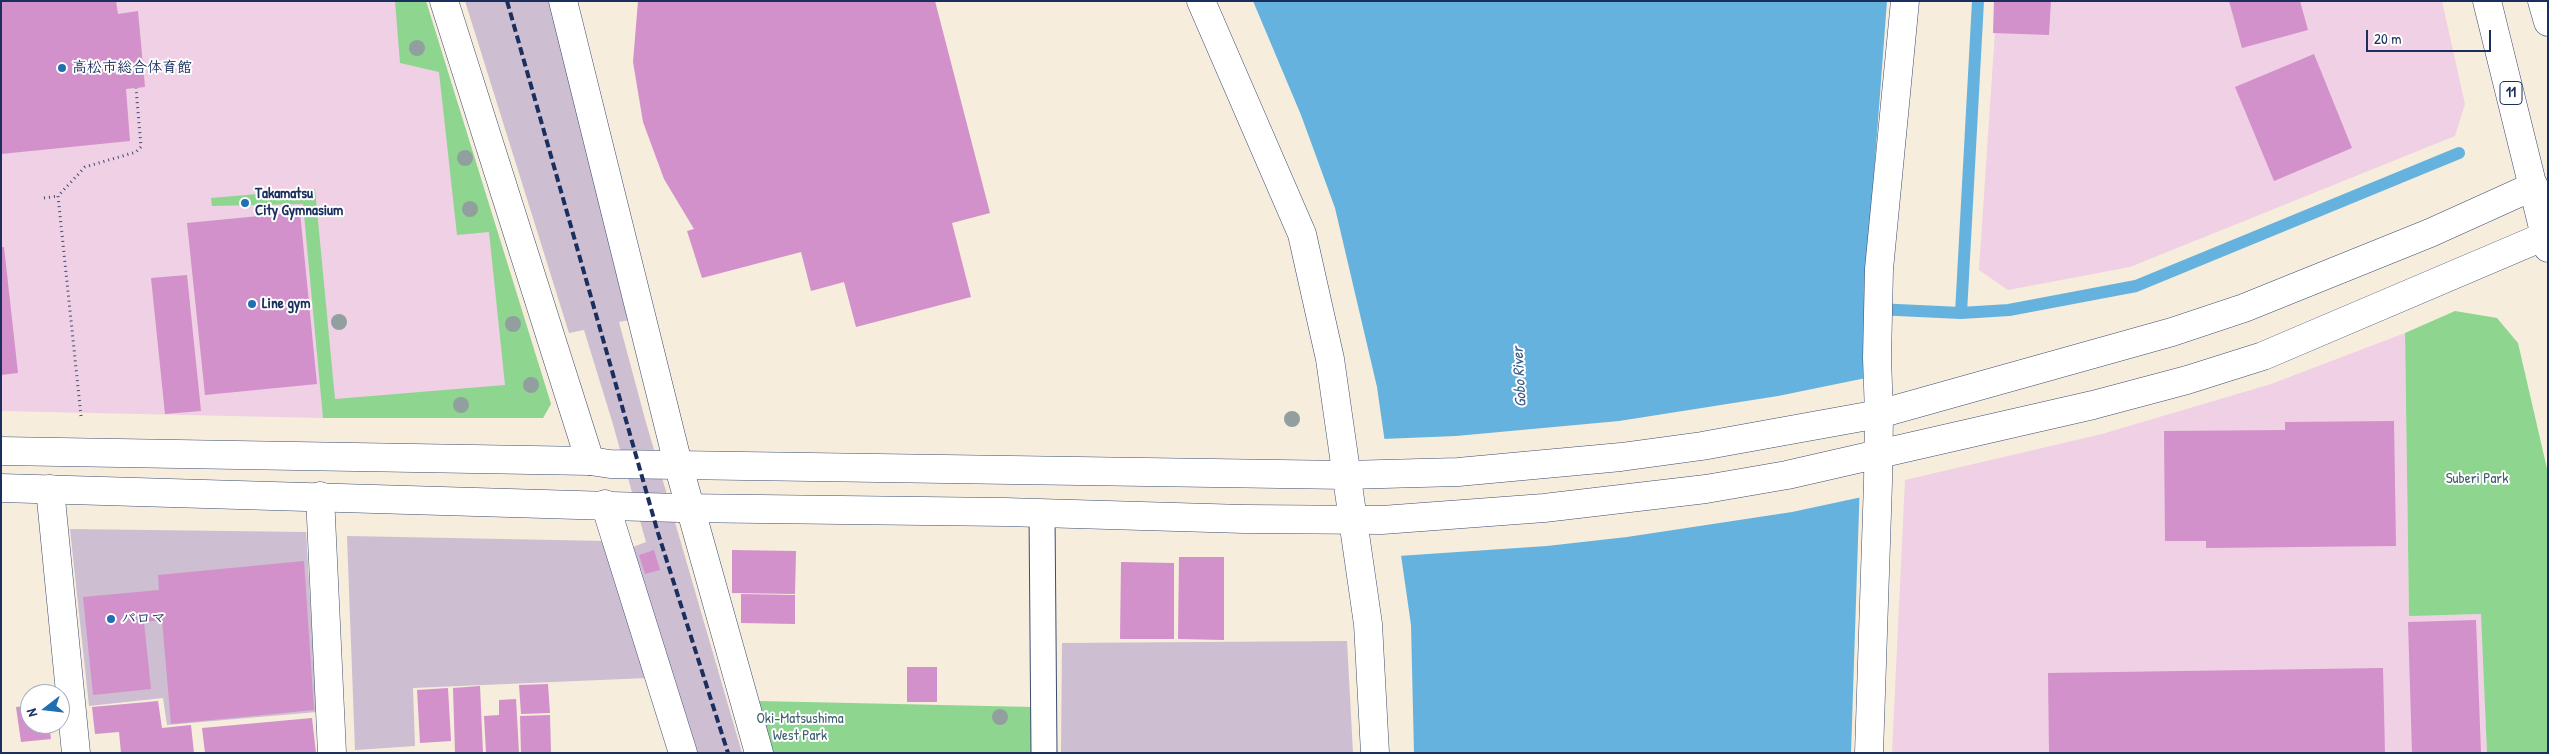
<!DOCTYPE html>
<meta charset="utf-8">
<style>
body{margin:0}
#map{position:relative;width:2549px;height:754px;overflow:hidden;background:#f6eddc;font-family:"Patrick Hand",sans-serif}
canvas{display:block}
.frame{position:absolute;inset:0;border:2px solid #1b2f5e;pointer-events:none}
.north{position:absolute;left:20px;top:684px;width:50px;height:50px;box-sizing:border-box;background:#fff;border:1px solid #a4acbf;border-radius:50%;rotate:254deg;font-size:14px;font-weight:700;line-height:20px;text-align:center;color:#1b2f5e}
.north::after{content:'';display:block;margin:auto;width:18px;height:22px;background:#1f6fb2;clip-path:polygon(50% 0,100% 100%,50% 72%,0 100%)}
.scale{position:absolute;left:2366px;top:30px;width:125px;height:22px;box-sizing:border-box;border:2px solid #1b2f5e;border-top:0;padding-left:6px;font-size:15px;line-height:18px;white-space:nowrap;color:#1b2f5e;-webkit-text-stroke:4px #fff;paint-order:stroke}
</style>
<div id="map">
<canvas width="2549" height="754"></canvas>
<div class="frame"></div>
<div class="north">N</div>
<div class="scale">20 m</div>
</div>
<script>
const g = document.querySelector('canvas').getContext('2d');
g.lineJoin = 'round';
function fillPath(path, color) {
  g.fillStyle = color;
  g.fill(path, 'evenodd');
}
function strokePath(path, color, width, dash) {
  g.strokeStyle = color;
  g.lineWidth = width;
  g.lineCap = dash ? 'butt' : 'round';
  g.setLineDash(dash || []);
  g.stroke(path);
}
function drawText(font, color, halo, rows, align = 'center') {
  g.font = font + ' "Patrick Hand","Klee One",sans-serif';
  g.lineWidth = 4;
  g.setLineDash([]);
  g.textBaseline = 'middle';
  g.strokeStyle = halo;
  g.fillStyle = color;
  for (const [text, x, y, turn = 0] of rows) {
    g.save();
    g.translate(x, y);
    g.rotate((+turn || 0) * Math.PI / 180);
    g.textAlign = isNaN(turn) ? turn : align;
    if (halo) g.strokeText(text, 0, 0);
    g.fillText(text, 0, 0);
    g.restore();
  }
}
fillPath(new Path2D(`
 M1,1H426L551,404L543,418H323L1,411Z
 M1997,1H2442L2465,104L2455,136L2130,267L2008,290L1979,270Z
 M2405,333L2409,615L2482,614L2487,753H1892L1905,480L2102,434L2271,384Z`), '#f0d0e5');
fillPath(new Path2D(`
 M465,1H551L634,319L619,322L645,419L742,753H695L633,547L646,542L612,421L584,330L569,333Z
 M70,529L306,532L317,712L167,725L163,698L89,706Z
 M347,536L606,541L647,678L413,688L415,746L355,750Z
 M1347,641L1353,753H1061L1062,643Z`), '#cebed2');
fillPath(new Path2D(`
 M395,1H426L551,404L543,418H323L303,204L212,206L211,198L315,189L335,399L505,385L489,232L457,235L439,72L400,63Z
 M2455,311L2497,318L2518,343L2548,473V753H2487L2481,614L2409,616L2405,333Z
 M759,701L1034,707V753H773Z`), '#8ed58f');
fillPath(new Path2D(`
 M1253,1H1887L1867,267L1851,753H1414L1411,625L1377,387L1335,208L1301,115Z`), '#65b2de');
fillPath(new Path2D(`
 M1866,378L1862,497L1792,512L1627,537L1547,546L1398,556L1382,439L1456,436L1619,421L1778,396Z`), '#f6eddc');
strokePath(new Path2D(`
 M1876,309L1961,313L2009,310L2136,286L2459,153
 M1961,313L1978,1`), '#65b2de', 12);
fillPath(new Path2D(`
 M1,1H116L118,14L138,11L145,87L126,89L130,141L1,154Z
 M638,1H935L990,213L952,223L971,297L856,327L844,282L811,291L801,252L702,278L687,231L694,229L664,179L643,122L633,62Z
 M1994,1H2051L2049,35L1993,33Z
 M2229,1H2300L2308,30L2242,48Z
 M2314,54L2352,148L2274,181L2235,87Z
 M300,212L317,384L205,395L187,223Z
 M1,247H4L18,373L1,375Z
 M187,275L201,411L165,414L151,278Z
 M2394,421L2396,546L2206,548V541H2165L2164,431L2285,430V422Z
 M654,550L660,570L645,574L639,555Z
 M732,550L796,551L795,594L732,593Z
 M1179,557H1224V640L1178,639Z
 M304,561L314,710L171,724L162,620L144,622L151,689L93,695L83,597L159,590L158,575Z
 M1121,562L1174,563V639H1120Z
 M741,594L795,595V624L741,623Z
 M2476,620L2481,753H2412L2408,622Z
 M907,667H937V702H907Z
 M2383,668L2385,753H2049L2048,673Z
 M548,684L550,713L521,714L519,685Z
 M480,686L483,753H455L453,688Z
 M448,688L451,741L420,743L417,690Z
 M516,699L519,753H486L484,716L499,715V700Z
 M158,701L162,728L191,725L194,753H121L119,732L95,734L92,707Z
 M30,706V724H49L51,739L21,742L16,707Z
 M550,715L551,753H521L520,716Z
 M312,718L316,753H205L202,728Z`), '#d291ca');
const service = new Path2D(`
 M1042,514L1044,753`);
const minor = new Path2D(`
 M444,1L590,461
 M563,1L678,464L759,753
 M1201,1L1302,234L1330,359L1353,520L1368,624L1375,753
 M50,489L76,753
 M320,496L332,753
 M605,504L683,753
 M1869,753L1878,482L1879,414L1877,358L1879,269L1905,1`);
const tertiary = new Path2D(`
 M1,451L590,461L610,464L1346,475L1458,472L1621,457L1702,446L1879,414L2172,332L2244,308L2430,233L2534,186
 M1,488L679,508L1005,512L1244,519L1382,520L1544,508L1706,489L1787,475L2093,405L2187,380L2263,356L2545,236`);
const trunk = new Path2D(`
 M2487,1L2548,248
 M2542,1L2548,22`);
strokePath(service, '#3c4c71', 27);
strokePath(minor, '#3c4c71', 29);
strokePath(tertiary, '#3c4c71', 29);
strokePath(trunk, '#3c4c71', 29);
strokePath(new Path2D(`
 M44,198L58,196
 M81,416L58,196L85,167L136,152L141,147L136,88`), '#3c4c71', 3, [1, 4]);
strokePath(service, '#fff', 25);
strokePath(minor, '#fff', 28);
strokePath(tertiary, '#fff', 28);
strokePath(trunk, '#fff', 28);
strokePath(new Path2D(`
 M507,1L658,533L728,753`), '#1b2f5e', 4, [8, 4]);
g.fillStyle = '#91a09f';
for (const [x, y] of [
 [417,48],
 [465,158],
 [470,209],
 [339,322],
 [513,324],
 [531,385],
 [461,405],
 [1292,419],
 [1000,717]
]) {
  g.beginPath();
  g.arc(x, y, 8, 0, 2 * Math.PI);
  g.fill();
}
for (const [x, y, r, color] of [
 [62,68,5,"#1f6fb2"],
 [245,203,5,"#1f6fb2"],
 [252,304,5,"#1f6fb2"],
 [111,619,5,"#1f6fb2"]
]) {
  const dot = new Path2D();
  dot.arc(x, y, r, 0, 2 * Math.PI);
  g.fillStyle = color;
  g.fill(dot);
  strokePath(dot, '#fff', 2);
}
for (const [x, y, w] of [
 [2511,93,22]
]) {
  const box = new Path2D();
  box.roundRect(x - w / 2, y - 11.5, w, 23, 4);
  g.fillStyle = '#fff';
  g.fill(box);
  strokePath(box, '#1b2f5e', 1);
}
drawText('bold 14px', '#1b2f5e', null, [
 ["11",2511,93]
]);
drawText('bold 15px', '#1b2f5e', '#fff', [
 ["高松市総合体育館",72,68],
 ["Takamatsu",255,194],
 ["City Gymnasium",255,211],
 ["Line gym",262,304],
 ["パロマ",121,619]
], 'left');
drawText('15px', '#3e616d', '#fff', [
 ["Suberi Park",2477,479],
 ["Oki-Matsushima",800,719],
 ["West Park",800,736]
]);
drawText('italic 16px', '#355d8b', '#fff', [
 ["Gobo River",1520,377,-93]
]);
</script>
